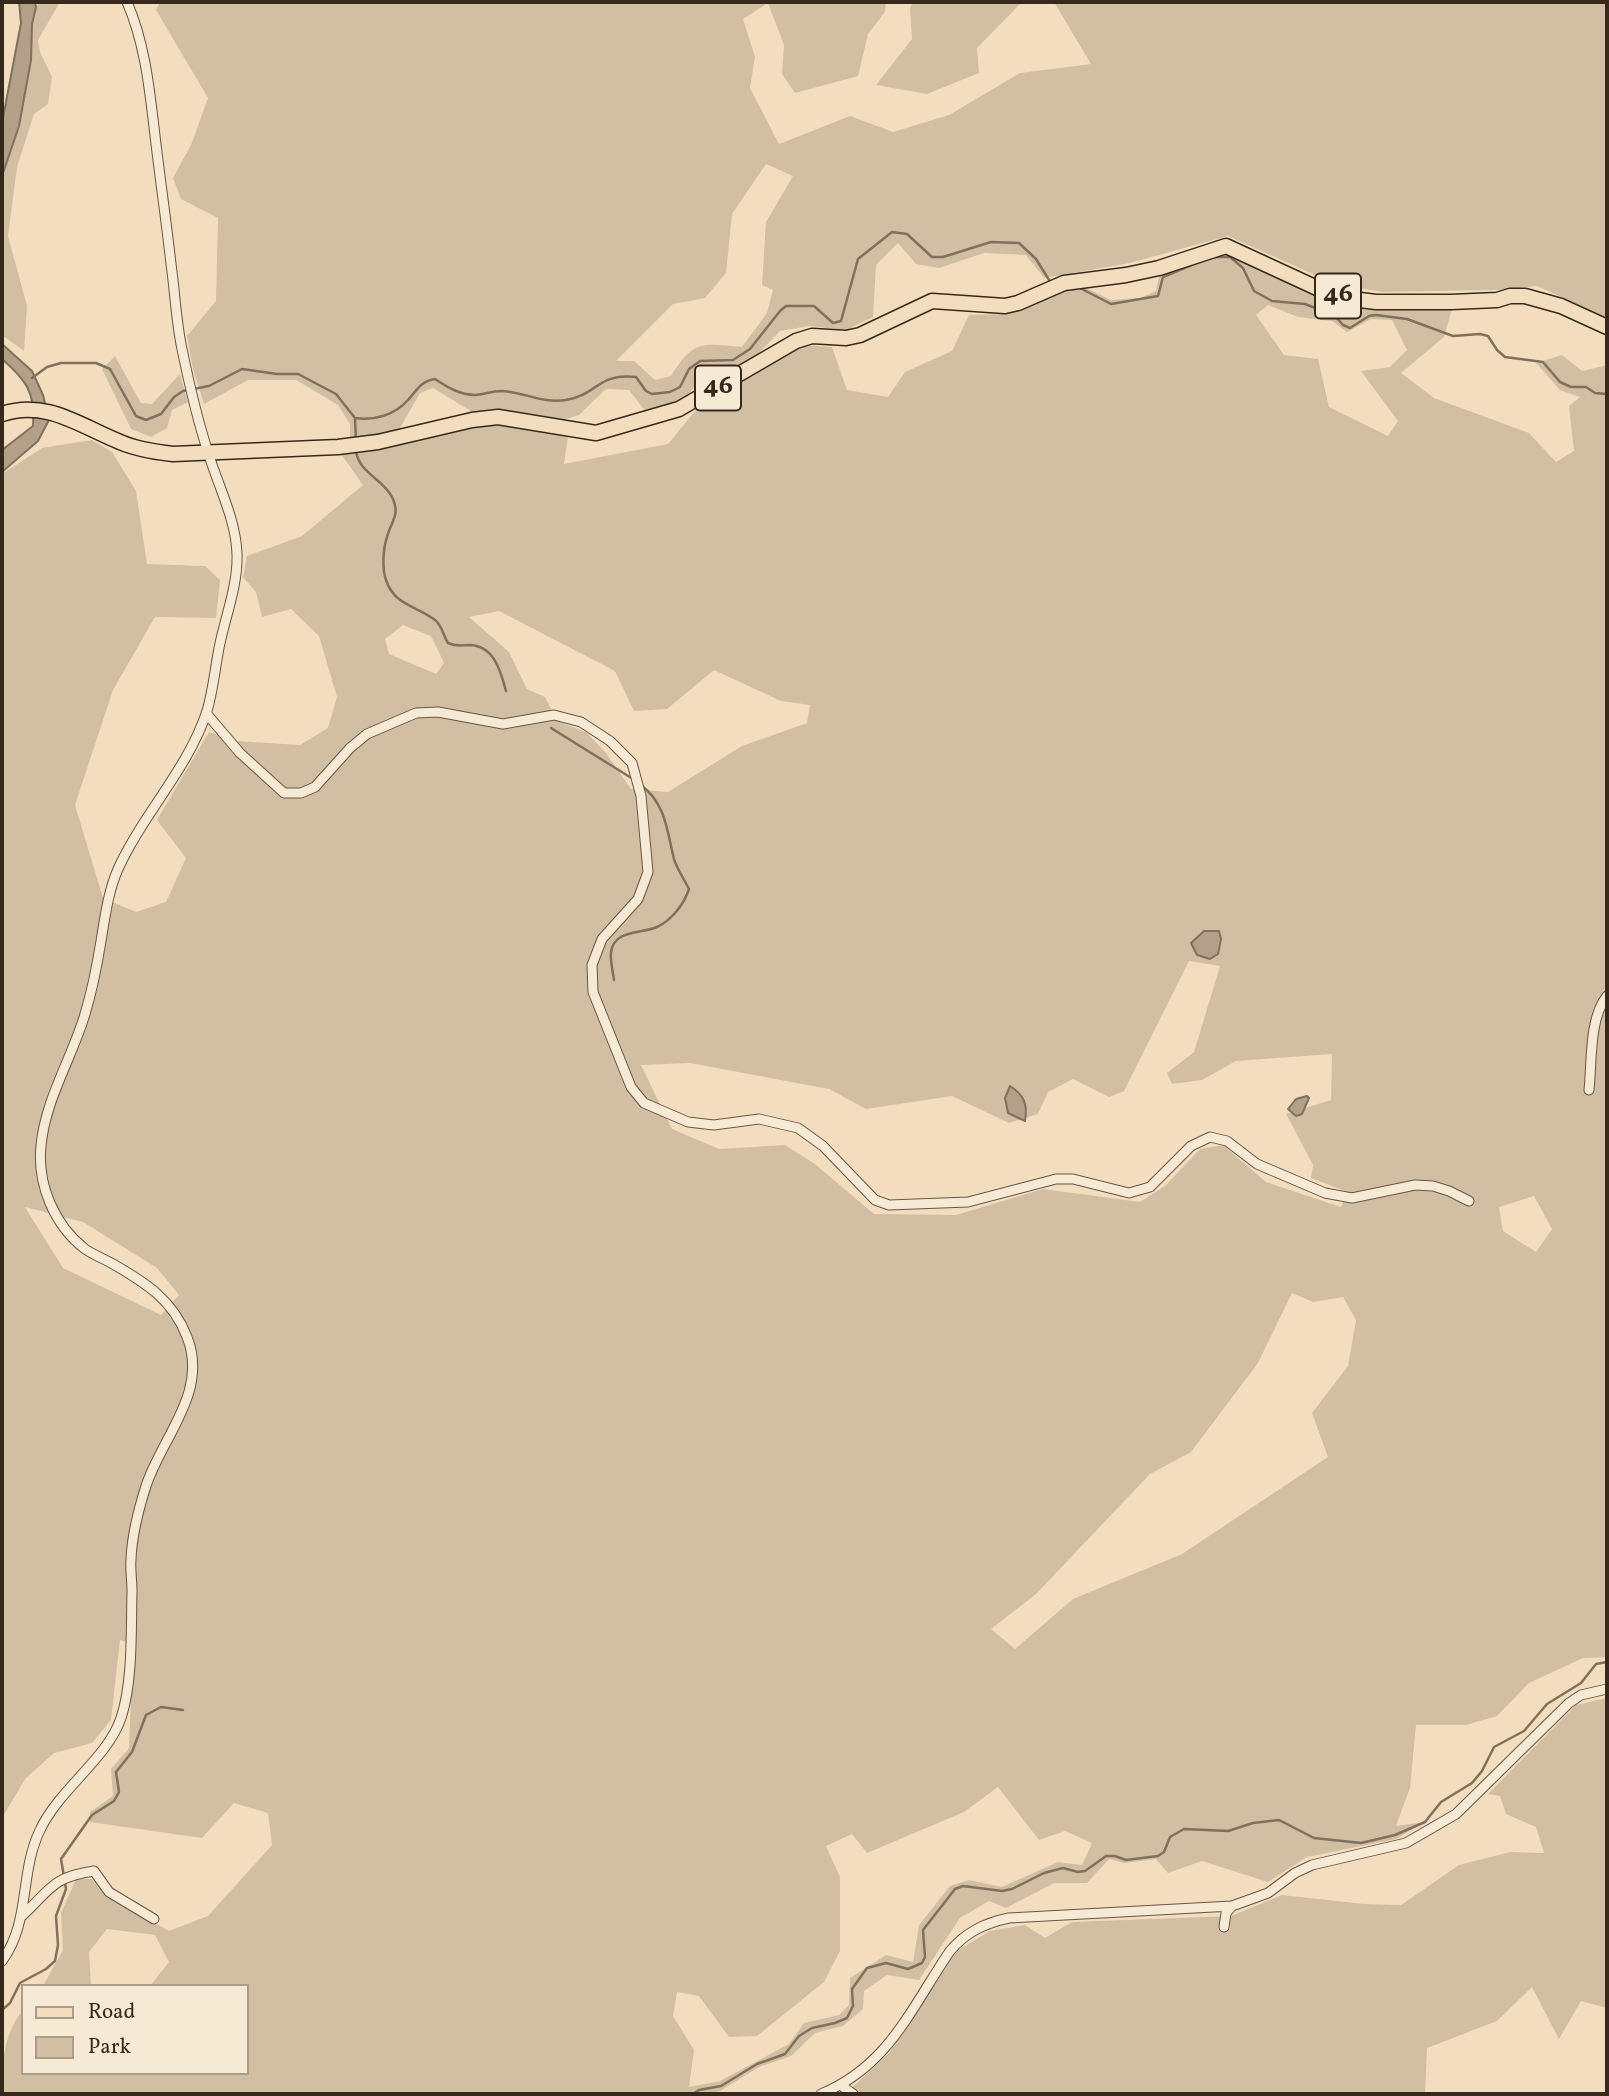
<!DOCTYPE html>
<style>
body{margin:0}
#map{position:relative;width:1609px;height:2096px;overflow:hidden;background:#f2debf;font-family:Vollkorn,serif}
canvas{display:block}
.frame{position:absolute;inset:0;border:4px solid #36291c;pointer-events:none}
.legend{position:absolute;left:21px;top:1984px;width:228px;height:91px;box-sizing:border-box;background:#f7ead5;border:2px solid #aa9d8b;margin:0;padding:9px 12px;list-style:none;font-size:21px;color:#36291c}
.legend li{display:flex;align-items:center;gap:14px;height:35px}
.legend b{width:35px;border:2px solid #aa9d8b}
</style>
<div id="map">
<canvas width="1609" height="2096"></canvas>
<div class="frame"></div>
<ul class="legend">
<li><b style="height:9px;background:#f2debf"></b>Road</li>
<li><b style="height:19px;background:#d2bfa3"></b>Park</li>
</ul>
</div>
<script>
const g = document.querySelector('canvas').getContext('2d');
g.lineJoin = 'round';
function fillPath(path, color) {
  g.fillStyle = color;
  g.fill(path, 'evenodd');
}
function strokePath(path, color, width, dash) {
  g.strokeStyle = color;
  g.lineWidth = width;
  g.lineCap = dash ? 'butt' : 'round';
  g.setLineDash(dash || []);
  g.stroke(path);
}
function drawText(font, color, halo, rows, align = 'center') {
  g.font = font + ' Vollkorn,serif';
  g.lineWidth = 5;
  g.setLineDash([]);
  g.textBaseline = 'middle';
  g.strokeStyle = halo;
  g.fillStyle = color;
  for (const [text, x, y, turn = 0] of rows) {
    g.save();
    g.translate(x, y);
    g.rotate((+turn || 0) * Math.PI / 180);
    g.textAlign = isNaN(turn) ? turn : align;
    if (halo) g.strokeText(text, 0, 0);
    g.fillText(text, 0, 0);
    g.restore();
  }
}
fillPath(new Path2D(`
 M40,2H60L38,40L40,52L52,77L48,104L34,114L17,167L8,236L27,306L24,351L2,335V176L19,126L31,60L32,24L36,7Z
 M160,2H886L885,12L868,34L858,76L795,93L782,74L784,45L768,3L743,19L755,57L750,88L779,144L850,116L893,132L949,115L1020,73L1091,64L1054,2H1607V318L1537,286L1496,290L1382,292L1335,284L1228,236L1130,263L1044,278L1026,255L984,253L939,268L916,264L898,243L876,265L873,317L846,330L809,326L780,331L758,354L730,370L700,379L687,397L646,412L629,390L606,389L579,415L559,421L499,410L474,413L433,388L420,393L399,430L350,440V424L338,405L296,380H248L204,404L193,369L187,336L216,301L218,218L181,199L173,178L191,145L208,98L156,10ZM766,164L793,176L766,222L762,285L773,290L767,313L742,347C702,343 693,340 671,376L655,380L634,361H616L673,304L705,298L726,273L732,214Z
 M913,2H1022L977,48L979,73L927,94L876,85L912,39L910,8Z
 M1221,251L1237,254L1337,303L1368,310L1452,309L1444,337L1401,373L1434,398L1529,433L1556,462L1574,451L1569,406L1580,397L1560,390L1536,363L1562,355L1582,371L1607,365V1657L1583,1658L1529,1683L1497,1716L1466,1725H1416L1410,1788L1396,1826L1425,1822L1396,1839L1307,1857L1268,1882L1202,1861L1168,1873L1156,1859L1124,1863L1109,1859L1087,1883H1054L1006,1908L989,1901L960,1918L919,1980L887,1975L864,1991L863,2009L843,2026L815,2033L791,2056L759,2067L720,2091L706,2094H2C2,2065 3,2034 23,2010V2073H247V1986H150L169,1962L155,1935L107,1929L89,1952L91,1986H43L63,1950L61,1913L76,1879H92L108,1896L169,1931L208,1916L272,1845L268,1813L234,1803L202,1838L90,1822V1812L113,1796L111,1769L129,1748L133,1644L120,1640L111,1720L92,1743L54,1753L25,1779L2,1818V474L42,448L92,440L112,452L136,491L147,564L205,566L220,580L216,618L155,617L113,690L75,805L103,898L136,912L166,902L186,858L157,820L209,732L237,741L300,745L328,728L337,697L319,636L291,609L262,617L256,592L243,577L247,556L302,536L363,485L341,454L491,424L568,436L564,464L668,444L696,410L802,345L832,347L847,390L888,397L905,372L952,351L969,315L1009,314L1053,292L1080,285L1111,300L1140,298L1156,291L1160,273ZM1268,305L1298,317L1332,321L1347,332L1371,319L1392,320L1407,350L1390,367L1361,371L1398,421L1388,436L1329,407L1318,359L1284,355L1256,315ZM499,611L615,671L634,711L667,709L714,670L781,701L810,705L807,723L742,746L668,792L631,789L606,753L586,732L557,721L545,697L527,689L509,652L469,617ZM403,625L431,636L444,663L436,674L389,654L385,639ZM1189,961L1220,966L1194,1052L1167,1073L1172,1084L1202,1080L1236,1061L1332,1054L1331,1100L1286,1114L1313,1165L1311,1178L1348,1192L1341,1207L1266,1182L1223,1145L1200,1149L1165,1186L1140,1202L1043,1189L956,1215L874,1214L815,1164L785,1145L719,1149L672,1129L641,1065L690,1063L829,1089L866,1109L952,1096L1009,1123L1038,1114L1048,1092L1073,1079L1109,1097L1124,1091ZM1534,1196L1552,1229L1536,1252L1503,1231L1499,1207ZM25,1207L83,1222L157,1268L179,1295L161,1315L63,1268ZM1292,1293L1313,1302L1343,1297L1356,1320L1348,1366L1312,1413L1328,1457L1182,1554L1073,1599L1015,1649L991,1629L1036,1594L1150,1474L1191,1452L1258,1363ZM998,1787L1039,1840L1065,1831L1092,1843L1082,1865L1058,1862L1002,1887L969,1880L950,1886L919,1925L913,1962L886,1955L850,1978L849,2005L839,2015L804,2023L789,2044L720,2081L689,2087L694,2050L673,2016L677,1992L699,1996L729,2037L757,2036L824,1982L840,1951V1877L826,1846L852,1834L867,1853L964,1812Z
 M115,356L141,403L152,404L180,374L188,402L172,410L167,428L151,437L131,429L102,369Z
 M1607,1698V2008L1581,2001L1559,2039L1532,1987L1497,2021L1427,2048L1425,2094L843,2093L854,2086L889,2053L955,1952L990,1931L1025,1925L1045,1938L1072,1922L1231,1916L1282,1895L1364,1904L1401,1905L1459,1865L1511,1852L1544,1853L1536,1827L1506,1814L1500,1796L1488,1794L1576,1705Z`), '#d2bfa3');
const water = new Path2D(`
 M19,2H35L36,7L32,24L31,60L19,126L2,176V123L21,23Z
 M2,344L32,371L43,395L49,420L38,441L2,472V450L33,426C36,393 26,380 2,359Z
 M1204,931H1219L1221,939L1218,954L1210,959L1197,955L1191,943Z
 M1010,1086C1024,1095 1028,1104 1025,1121L1008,1113L1005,1098Z
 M1307,1096L1309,1098L1302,1114L1296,1116L1288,1109L1296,1099Z`);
fillPath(water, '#b2a088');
strokePath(water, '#80705d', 2);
strokePath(new Path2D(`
 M1214,257H1230L1243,268L1254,291L1272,301L1305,304L1318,309L1326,315L1335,316L1343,325L1350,328L1369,316L1376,315L1407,319L1453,336L1480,334L1488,336L1497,350L1505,357L1543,362L1560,382L1571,387H1586L1595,393L1607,394
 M1080,288L1111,304L1158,296L1163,277L1201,261
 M32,378L47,367L61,363H96L110,369L136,416L146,420L161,414L174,397L183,391L209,386L242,369L277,374H298L336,394L355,418L356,441
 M355,418C374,421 395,415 408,400C417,390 421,381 435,379C447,387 460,395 475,395C484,394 493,391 502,391C524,392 543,404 566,400C599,394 597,373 636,377L646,391L652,394L670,392L680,387L689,369L700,361L733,360L750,349L780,311L786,306H814L833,323L841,321L858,259L892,232L907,234L932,257H943L991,242L1019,243L1036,259L1051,283
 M356,451C359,473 383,479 392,497C401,515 391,521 387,537C383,549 382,569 386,580C394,605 417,606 435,620C442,625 443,635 448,643C457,647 461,645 470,645C495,646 501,673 506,691
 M551,728L633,779
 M614,980C613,972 610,961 611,952C614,929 642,934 657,927C672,920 684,904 689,889C684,879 677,869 674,859C667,831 666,804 641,785
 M2,2010L10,2003L20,1983L46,1969L55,1961L58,1945L56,1916L66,1889L61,1859L92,1815L114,1801L119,1792L116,1772L132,1752L146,1715L161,1707L183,1710
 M693,2094L699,2090L721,2086L757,2064L785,2054L799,2036L812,2028L835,2023L847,2018L853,2006L852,1989L867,1968L886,1963L908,1969L922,1963L925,1957L923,1930L955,1889L963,1886L1002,1891L1012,1889L1044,1873L1063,1868L1078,1872L1085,1871L1106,1856H1115L1126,1860L1158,1856L1164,1852L1170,1837L1184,1829L1228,1831L1253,1823L1279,1820L1314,1838L1361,1843L1395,1835L1425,1822L1441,1802L1472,1783L1482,1771L1494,1747L1524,1731L1547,1704L1581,1683L1596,1664L1607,1662`), '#80705d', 2.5);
const street = new Path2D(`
 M206,713L240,753L284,793H301L315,787L350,748L367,734L416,713L438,712L503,724L554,715L581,722L610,741L632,763L641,796L648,872L638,899L602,939L592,965L593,992L631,1087L644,1103L688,1122L714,1125L759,1119L798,1128L823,1146L875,1200L889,1205L968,1202L1056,1179H1073L1129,1193L1150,1187L1191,1146L1210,1137L1227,1141L1257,1164L1325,1193L1352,1198L1415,1185L1433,1186L1449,1191L1469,1201
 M1589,1090C1592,1062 1589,1018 1607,996
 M22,1916C51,1889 52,1877 94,1871L109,1892L154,1919
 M1224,1927L1226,1913L1232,1906
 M2,1961C31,1921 19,1874 40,1830C60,1788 107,1759 121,1718C133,1682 131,1629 132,1591C132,1580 130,1569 131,1559C132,1535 139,1508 146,1486C162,1437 209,1392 187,1337C173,1300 146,1283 113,1264C104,1259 94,1255 85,1249C54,1225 37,1184 41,1146C45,1100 72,1058 85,1014C92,991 97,966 101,941C105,917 108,892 118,869C143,814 188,769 207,711C213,691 215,669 219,648C225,617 238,586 237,554C236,519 218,486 208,452C197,419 189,383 182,349C176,321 175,292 171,264C166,218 159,172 154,127C149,84 144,41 127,2
 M842,2086L853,2094
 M821,2094C889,2066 911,2008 950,1951C966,1932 985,1923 1009,1918L1232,1906L1268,1893L1295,1873L1312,1865L1406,1843L1456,1814L1569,1703L1581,1695L1607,1689`);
const primary = new Path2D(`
 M2,414C46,399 80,426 120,442C136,449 155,452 173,454L338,447L378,442L472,420L498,417L596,433L679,409L796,341L812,336L846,338L860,335L932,301L1005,306L1018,303L1064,283L1126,275L1159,268L1226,246L1330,294L1352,299L1376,302H1451L1497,300L1510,296H1525L1561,306L1607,327`);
strokePath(street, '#655645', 11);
strokePath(primary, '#36291c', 17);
strokePath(street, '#f7ead5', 9);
strokePath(primary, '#f2debf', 14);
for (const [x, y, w] of [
 [1338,296,46],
 [718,388,46]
]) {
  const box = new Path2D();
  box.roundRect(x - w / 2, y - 22.5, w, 45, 5);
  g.fillStyle = '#f7ead5';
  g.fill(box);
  strokePath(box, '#36291c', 2);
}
drawText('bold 26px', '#36291c', null, [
 ["46",1338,296],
 ["46",718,388]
]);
</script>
